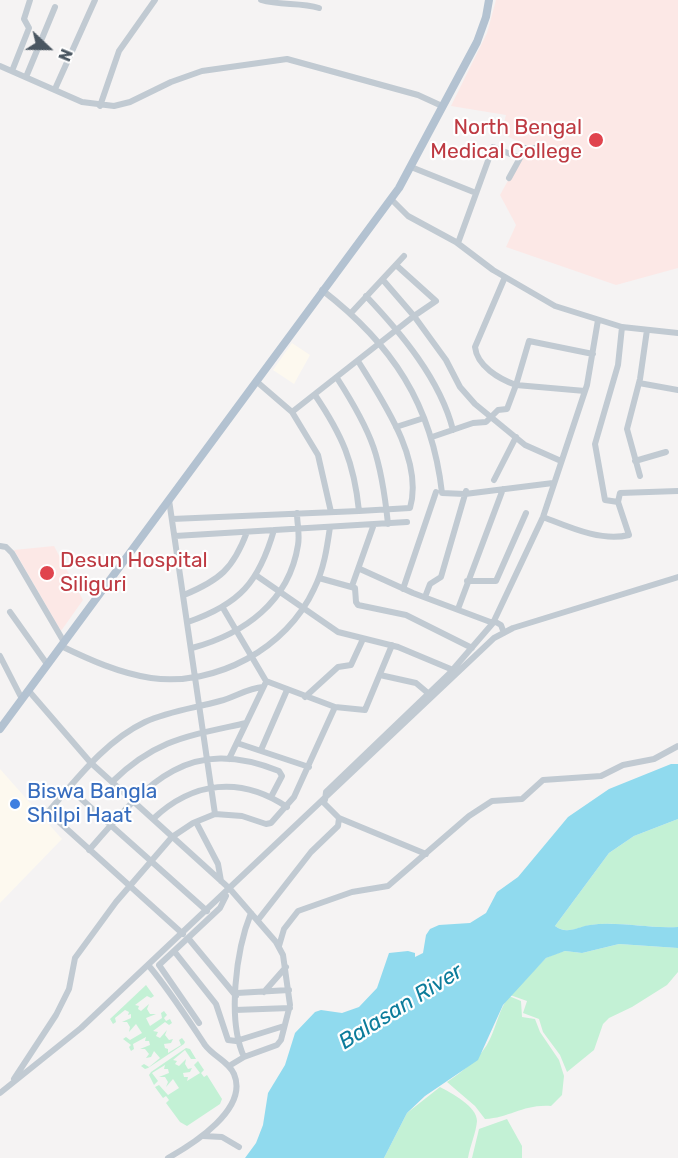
<!DOCTYPE html>
<style>
body{margin:0}
#map{position:relative;width:678px;height:1158px;overflow:hidden;background:#f5f3f3;font-family:Rubik,sans-serif}
canvas{display:block}
.north{position:absolute;left:18px;top:18px;width:60px;height:60px;-webkit-text-stroke:4px #fff;paint-order:stroke;rotate:112deg;font-size:16px;font-weight:700;line-height:24px;text-align:center;color:#4a5661}
.north::after{content:'';display:block;margin:auto;width:21px;height:27px;background:#4a5661;clip-path:polygon(50% 0,100% 100%,50% 72%,0 100%)}
</style>
<div id="map">
<canvas width="678" height="1158"></canvas>
<div class="north">N</div>
</div>
<script>
const g = document.querySelector('canvas').getContext('2d');
g.lineJoin = 'round';
function fillPath(path, color) {
  g.fillStyle = color;
  g.fill(path, 'evenodd');
}
function strokePath(path, color, width, dash) {
  g.strokeStyle = color;
  g.lineWidth = width;
  g.lineCap = dash ? 'butt' : 'round';
  g.setLineDash(dash || []);
  g.stroke(path);
}
function drawText(font, color, halo, rows, align = 'center') {
  g.font = font + ' Rubik,sans-serif';
  g.lineWidth = 4.5;
  g.setLineDash([]);
  g.textBaseline = 'middle';
  g.strokeStyle = halo;
  g.fillStyle = color;
  for (const [text, x, y, turn = 0] of rows) {
    g.save();
    g.translate(x, y);
    g.rotate((+turn || 0) * Math.PI / 180);
    g.textAlign = isNaN(turn) ? turn : align;
    if (halo) g.strokeText(text, 0, 0);
    g.fillText(text, 0, 0);
    g.restore();
  }
}
fillPath(new Path2D(`
 M292,343L310,355L294,384L273,370Z
 M0,769L62,839L0,903Z`), '#fdf9ef');
fillPath(new Path2D(`
 M496,0H678V268L616,285L506,247L516,225L500,195L527,146L501,133L506,115L451,106L487,33Z
 M54,546L83,600L61,631L14,550Z`), '#fce8e6');
fillPath(new Path2D(`
 M678,819V927C649,929 620,921 591,925C578,927 567,935 555,926L609,853L634,836Z
 M619,944L678,948V972L667,985L632,1007L609,1018L603,1024L594,1050L567,1072L560,1055L543,1032L539,1019L523,1013L527,1001L510,995L546,958L555,954L565,951L582,953Z
 M146,985L154,996L151,998L147,996L135,1005L139,1006L138,1009L141,1011L149,1004L147,1009L150,1014H156L146,1018L150,1026L162,1018L161,1013L164,1011L167,1015L164,1018L166,1021L170,1019L172,1023L169,1025L165,1022L153,1031L158,1032L156,1036L160,1038L167,1030L165,1035L169,1040L173,1039L171,1043L164,1044L165,1048L168,1049V1053L181,1045L179,1040L182,1038L185,1042L184,1044L148,1068L145,1069L141,1066L144,1064L149,1067L160,1058L154,1051L151,1057L146,1058L149,1054L145,1049H140L150,1045L149,1041H145L146,1037L133,1044L134,1049L131,1051L129,1047L131,1045L123,1039L126,1037L130,1040L142,1033L136,1024L129,1032L130,1027L127,1022H122L131,1018V1014L128,1015L129,1012L125,1010L115,1018L116,1022L113,1024L110,1019Z
 M509,996L521,1001L522,1017L535,1019L540,1032L559,1060L564,1076L562,1095L551,1106C523,1104 510,1118 485,1119L475,1106L447,1082C463,1071 482,1057 490,1039C497,1024 499,1010 509,996Z
 M186,1048L190,1049L196,1059H191L185,1050L173,1060L177,1061L175,1064L179,1066L186,1059L185,1064L188,1069L192,1068L190,1072L183,1073L184,1077H188L187,1081L200,1073L194,1065L198,1061L204,1070L201,1073L204,1077L207,1075L222,1099L220,1104L187,1126L180,1122L166,1103L169,1100L166,1096L163,1098L155,1087L159,1085L168,1095L179,1088L173,1079L166,1087L168,1082L165,1077H159L169,1073L168,1069H164L165,1065L152,1073L158,1081L154,1085L149,1075L151,1072Z
 M440,1087C451,1093 477,1106 477,1121C476,1133 470,1146 468,1158H384L407,1113Z
 M507,1119L522,1146V1158H472L479,1129Z`), '#c3f1d5');
fillPath(new Path2D(`
 M671,764H678V819L634,836L609,853L555,926C567,935 577,927 590,925C618,921 649,929 678,927V948L619,944L582,953L565,951L546,958L503,1005L478,1060L425,1096L407,1113L384,1158H245L256,1143L263,1125L268,1093L285,1065L295,1033L315,1012L321,1010L342,1013L359,1007L377,988L389,953L408,951L415,953V957L423,953L426,935L430,929L439,925L470,923L486,913L497,892L518,877L568,817L609,789Z`), '#90daee');
strokePath(new Path2D(`
 M261,0C281,6 300,2 319,8
 M0,66L82,102L114,106L130,102L171,82L202,71L287,59L418,95L442,106
 M12,71L29,28L24,19L30,0
 M26,77L55,7
 M55,89L95,0
 M100,106L119,51L155,0
 M411,167L476,193
 M509,178L520,158
 M391,199L408,216L456,242L493,270L555,306L622,327L678,333
 M458,243L493,147L520,158L525,148H541
 M383,280L414,316L436,301L396,265
 M322,290C392,344 432,404 442,493L465,494L553,483
 M366,296C401,333 440,379 453,430
 M351,313L404,256
 M358,361C382,400 424,460 410,508L359,511
 M337,378C373,434 381,457 388,524
 M256,381L292,412L318,455L331,512
 M639,383L678,390
 M585,391L516,385L529,341L593,354
 M292,412L414,316L446,360L460,387L475,404L525,445L561,461
 M396,427L424,418
 M432,437L473,423L486,422L498,410L507,409L516,385C499,379 477,366 475,347L505,277
 M635,461L666,452
 M640,476L627,429L640,379L647,330
 M494,480L516,437
 M169,500L215,814
 M618,502L605,500L595,444L618,365L622,327
 M543,517C569,527 601,542 629,535L618,502L620,493L678,491
 M172,519L359,511C354,462 342,435 315,395
 M175,536L407,522
 M0,546L6,547L12,553L64,642
 M360,569L413,593L493,623
 M257,576L338,632L398,647L453,670
 M319,578L355,588L356,602L358,605L406,615L472,648
 M467,581H496L526,513
 M352,586L374,524
 M403,589L436,492
 M184,595C220,580 233,569 247,532
 M425,597L430,584L441,577L466,491
 M223,608L266,681L335,707L365,710L392,645
 M458,609L503,489
 M10,612L47,664
 M494,621L501,625L504,633
 M188,622C240,604 259,582 274,530
 M61,646C90,660 119,673 151,678C216,687 287,648 314,589C324,569 327,548 330,527
 M192,648C244,634 289,602 298,545C300,534 297,524 297,513
 M0,656L22,699
 M380,675L416,683L429,694
 M28,690L91,763L230,889L276,942L283,955L290,1005L281,1040L277,1045L244,1057L229,1066
 M305,697L338,667L351,665L363,639
 M237,743L309,767
 M261,750L287,690
 M229,759L265,684
 M112,782C156,739 188,736 246,723
 M69,788L207,911
 M325,800L326,792L449,674L493,623L543,517L587,385L598,320
 M339,818L426,854
 M153,819C193,781 241,776 287,807
 M196,822L218,864L221,881
 M89,850C146,785 186,734 279,771L282,776L271,797
 M258,920L311,852L338,826L339,818L323,802
 M183,934L48,812C76,780 105,741 145,722C169,711 195,708 220,701C235,697 248,688 263,687
 M188,938L236,996
 M279,946L284,929L298,911L352,892L388,886L469,816L492,801L522,799L543,780L601,776L623,765L654,759L678,746
 M174,951L216,1004L228,1040L236,1041L284,1026
 M149,966C170,991 187,1018 205,1045C213,1056 229,1062 234,1074C249,1109 193,1144 168,1158
 M264,992L286,967
 M237,993L289,990
 M235,1010L290,1008
 M199,1023L159,965L220,908L226,896
 M244,1057C227,1020 236,950 251,913
 M14,1079L56,1015L69,989L75,958L116,902L172,837L193,823L215,814L242,816L266,824L271,823L294,797L335,707
 M0,1093L81,1028L494,638L513,628L678,577
 M203,1136L222,1137L239,1147`), '#c1cad2', 6);
strokePath(new Path2D(`
 M0,729L399,188L477,42L486,17L489,0`), '#b3c2d1', 8);
for (const [x, y, r, color] of [
 [596,140,8,"#e0444e"],
 [47,573,8,"#e0444e"],
 [15,804,6,"#3f7fe0"]
]) {
  const dot = new Path2D();
  dot.arc(x, y, r, 0, 2 * Math.PI);
  g.fillStyle = color;
  g.fill(dot);
  strokePath(dot, '#fff', 2);
}
drawText('21px', '#be3a42', '#fff', [
 ["North Bengal",582,128],
 ["Medical College",582,152],
 ["Desun Hospital",60,561,"left"],
 ["Siliguri",60,585,"left"]
], 'right');
drawText('21px', '#366cbe', '#fff', [
 ["Biswa Bangla",27,792],
 ["Shilpi Haat",27,816]
], 'left');
drawText('italic 22px', '#0c7c9b', '#fff', [
 ["Balasan River",401,1007,-32]
]);
</script>
